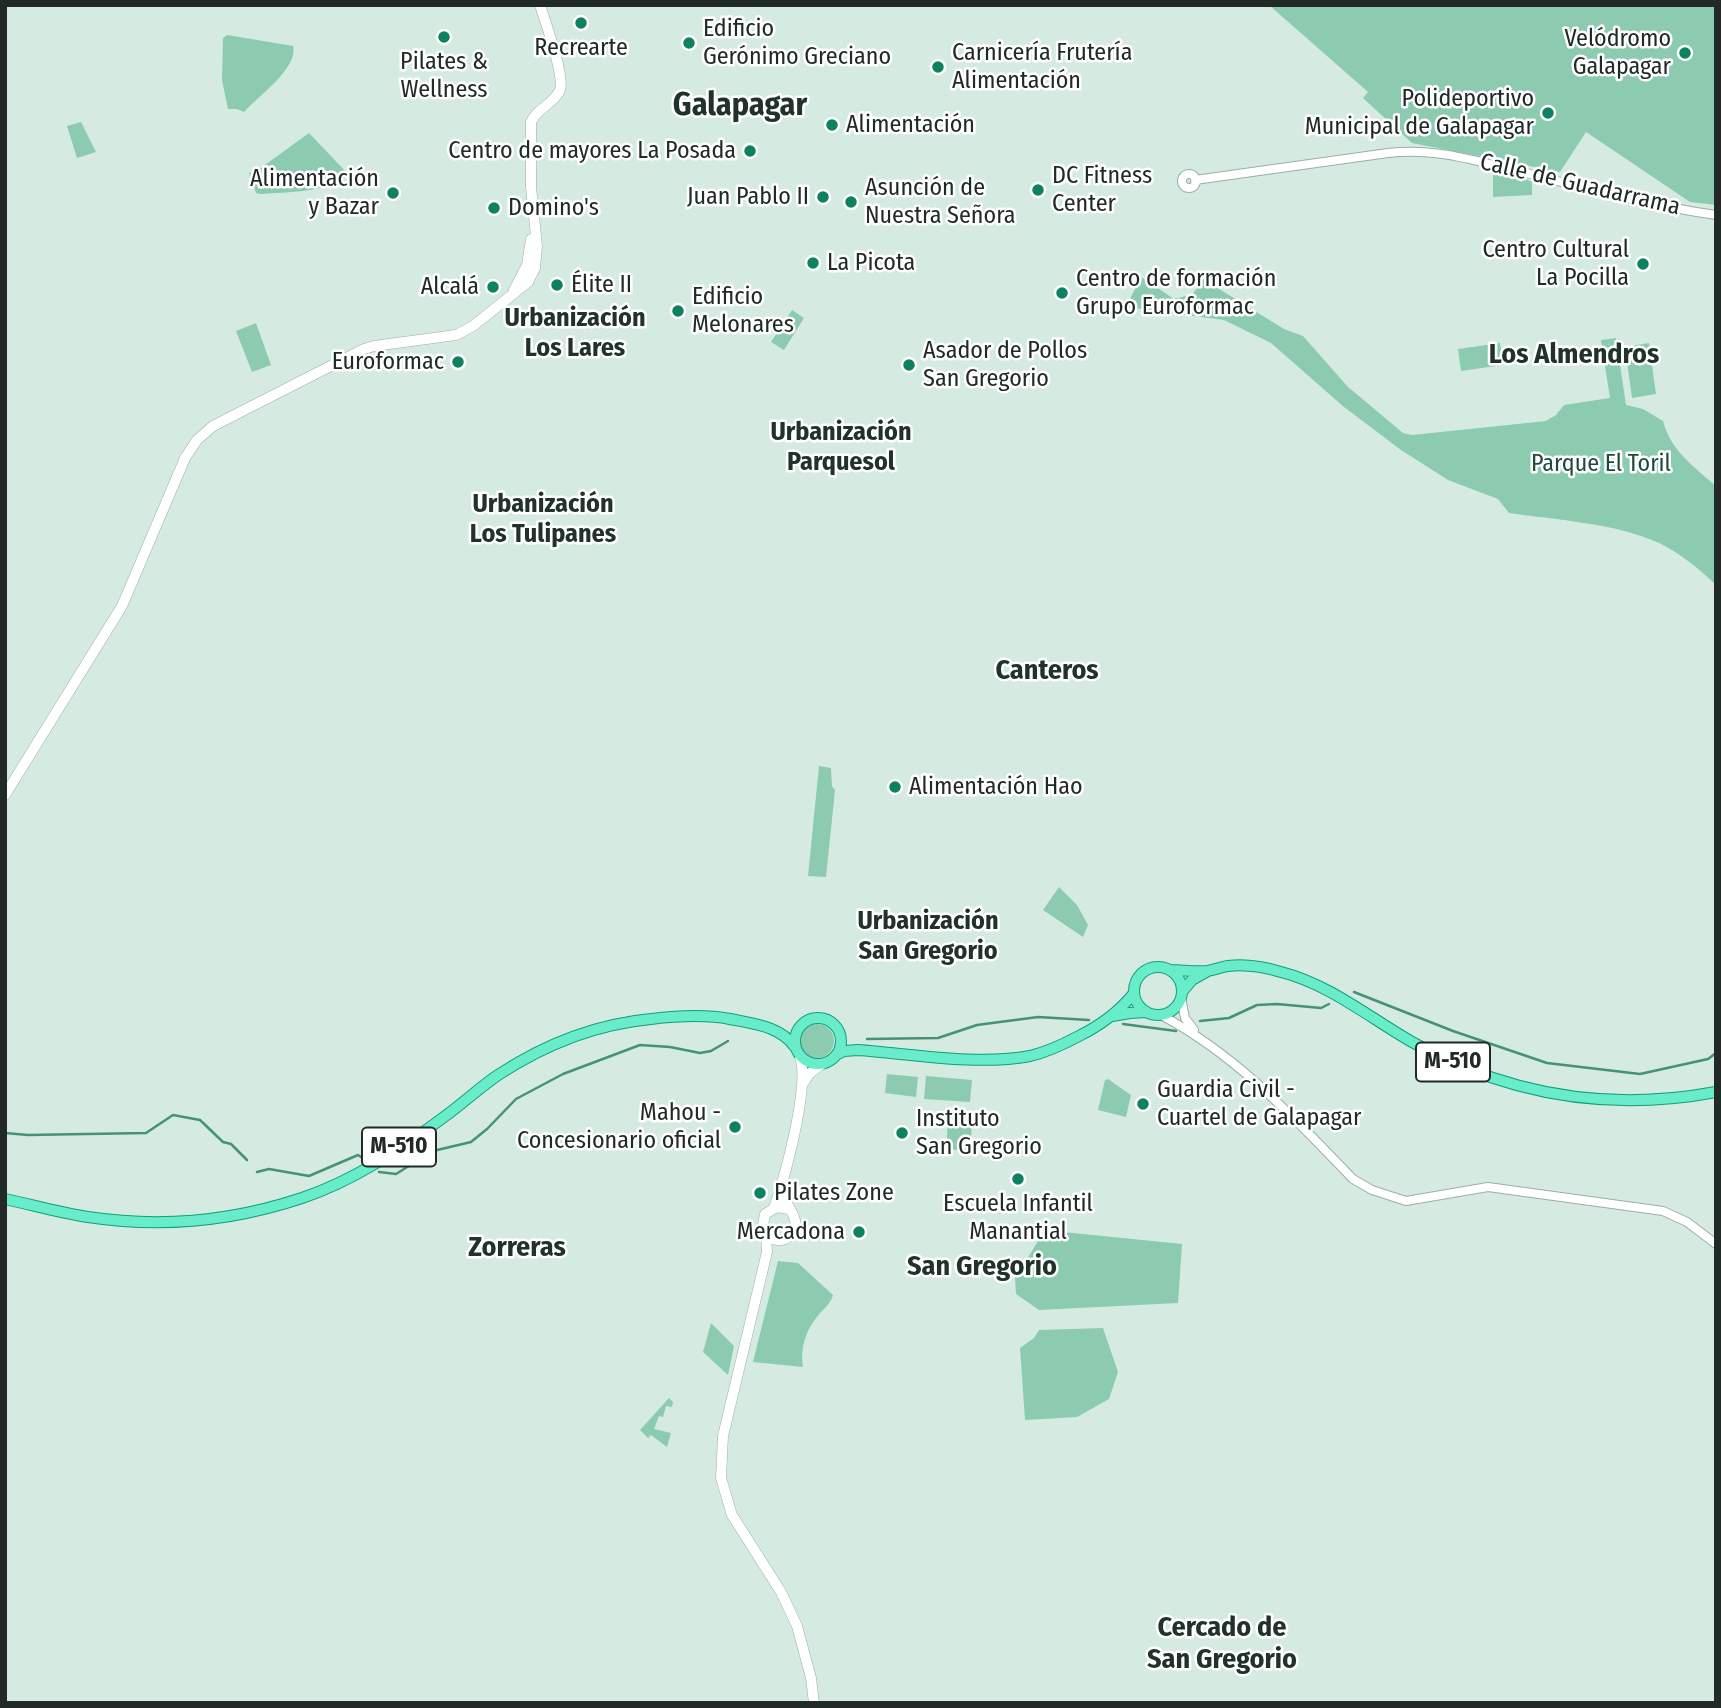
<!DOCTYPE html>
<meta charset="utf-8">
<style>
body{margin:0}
#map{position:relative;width:1721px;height:1708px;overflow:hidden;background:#d5ebe1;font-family:"Fira Sans Condensed",sans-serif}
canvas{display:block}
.frame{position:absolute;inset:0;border:7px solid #212a26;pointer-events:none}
</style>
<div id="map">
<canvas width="1721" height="1708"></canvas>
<div class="frame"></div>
</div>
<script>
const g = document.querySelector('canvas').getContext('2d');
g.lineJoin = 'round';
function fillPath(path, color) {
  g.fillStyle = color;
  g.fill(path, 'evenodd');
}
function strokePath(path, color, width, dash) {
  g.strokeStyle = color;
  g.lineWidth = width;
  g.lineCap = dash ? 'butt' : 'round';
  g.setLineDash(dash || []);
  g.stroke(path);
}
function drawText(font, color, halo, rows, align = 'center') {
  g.font = font + ' "Fira Sans Condensed",sans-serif';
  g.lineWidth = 5;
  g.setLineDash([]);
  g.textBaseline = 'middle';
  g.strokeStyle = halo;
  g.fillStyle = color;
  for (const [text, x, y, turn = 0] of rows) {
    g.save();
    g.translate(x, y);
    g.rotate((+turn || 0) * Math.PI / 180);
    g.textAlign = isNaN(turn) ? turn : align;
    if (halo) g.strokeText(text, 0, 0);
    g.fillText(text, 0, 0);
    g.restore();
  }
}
fillPath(new Path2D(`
 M1269,5H1716V205L1690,202L1586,132L1560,172L1412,143L1363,98L1368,92Z
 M227,35L293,46C299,68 257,97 244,112L237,109H228L222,80L223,38Z
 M81,122L96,152L77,158L67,126Z
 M309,133L349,175C324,193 290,192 260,194L256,193L249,173L258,170Z
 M1493,172L1526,179L1532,182V195L1493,197Z
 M1141,277L1174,299L1193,294L1203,279L1284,329L1303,336L1348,387L1403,433L1412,435L1546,421L1556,415L1564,405L1610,398L1601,340L1616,338L1626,405L1643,409L1663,421C1671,451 1693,466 1716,486V585C1699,569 1680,553 1659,543C1615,523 1557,520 1509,513L1498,499L1448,480L1401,450L1344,407L1271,343L1224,320L1126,307Z
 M792,310L804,318L784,350L771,342Z
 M256,323L271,365L252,372L236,331Z
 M1500,343L1503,365L1461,371L1458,349Z
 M1649,343L1656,394L1632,398L1625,347Z
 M819,766L831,768L832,786L835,790L826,877L808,876Z
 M1059,887L1077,905L1088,925L1083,937L1043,910Z
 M800 1041a17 17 0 1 1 34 0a17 17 0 1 1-34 0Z
 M887,1074L918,1077L916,1097L885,1093Z
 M926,1076L972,1080L970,1102L924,1099Z
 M1108,1079L1131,1095L1126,1117L1098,1110L1105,1080Z
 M948,1121L972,1123L970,1151L946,1149Z
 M1053,1231L1182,1244L1178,1303L1039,1310L1016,1294L1015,1278L1042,1235Z
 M778,1261L798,1263L833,1295C831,1304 822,1310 816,1318C805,1332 800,1350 803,1367L753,1362Z
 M711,1323L734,1346L728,1375L703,1352Z
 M1103,1328L1118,1372L1109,1399L1077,1417L1025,1420L1020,1348L1034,1338L1039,1330Z
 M669,1398L673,1402L672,1407L666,1406L663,1417L659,1416L654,1429L671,1433L667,1447L651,1435L648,1438L640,1430Z`), '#8ccbb0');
strokePath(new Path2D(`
 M1354,992L1453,1031L1547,1063L1640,1074L1708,1059L1716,1053
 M1200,1021L1229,1018L1257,1005L1277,1004L1321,1008L1329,1004
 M1123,1024L1176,1031
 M867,1039L938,1038L977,1025L1038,1017L1089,1020
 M5,1133L28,1135L146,1133L173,1115L200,1120L223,1142L231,1144L247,1160
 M257,1172L269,1169L309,1176L358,1155L364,1159
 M379,1172L396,1174L433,1151L471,1142L487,1129L516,1099L563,1074L640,1045L670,1047L700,1053L711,1051L728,1041`), '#459275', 2.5);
const tertiary = new Path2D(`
 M1182 181a7 7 0 1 1 14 0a7 7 0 1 1-14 0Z
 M1195,180L1388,153C1436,147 1480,162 1526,173C1588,189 1652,206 1716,215
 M1181,998L1185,1018L1194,1030
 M1161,1015C1238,1056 1293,1117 1353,1179L1372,1190L1406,1201L1488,1187L1663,1211L1687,1222L1716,1244`);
const secondary = new Path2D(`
 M514,290L527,265L531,239
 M5,795L122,606L185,458L197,440L213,426L364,349L374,346L456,335L473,326L528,282L535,268L537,246L531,187V122C537,108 554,104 560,90C565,76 545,21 540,5
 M804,1082L809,1074L822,1064
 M783,1187C783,1206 796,1211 796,1227C791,1239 781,1243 770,1238L763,1225L765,1214L777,1207L789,1209
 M774,1208C785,1177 810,1085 800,1057
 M766,1234L767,1252L723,1436L721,1478L732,1515L781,1592L797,1626L811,1678L814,1703`);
const primary = new Path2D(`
 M1134 991a24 24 0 1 1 48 0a24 24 0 1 1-48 0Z
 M1170,970C1182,970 1195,972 1207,971C1214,970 1221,967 1228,966C1245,964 1264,967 1281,972C1329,984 1370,1018 1412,1042C1507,1095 1609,1112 1716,1092
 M1182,992L1192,980L1208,971
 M1112,1016L1130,1013L1147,1012
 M795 1041a23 23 0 1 1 46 0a23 23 0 1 1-46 0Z
 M836,1055L844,1051L858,1050C912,1054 977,1066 1030,1056C1047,1052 1064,1044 1079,1036C1101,1025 1119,1012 1134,993
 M5,1199C33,1205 60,1213 88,1217C160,1228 233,1221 302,1198C353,1181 401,1149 444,1117C462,1104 479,1088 498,1075C544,1045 596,1024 651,1019C676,1016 704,1014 730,1019C754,1024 780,1026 795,1047`);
strokePath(tertiary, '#9aafa5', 10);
strokePath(secondary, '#9aafa5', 11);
strokePath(primary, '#0ea07a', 12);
strokePath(tertiary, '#fff', 8);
strokePath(secondary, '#fff', 10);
strokePath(primary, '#68ecca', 10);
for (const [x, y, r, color] of [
 [581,23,7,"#0e8260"],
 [444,37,7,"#0e8260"],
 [689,43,7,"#0e8260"],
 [1685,53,7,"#0e8260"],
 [938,67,7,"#0e8260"],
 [1548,113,7,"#0e8260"],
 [832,125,7,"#0e8260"],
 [750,151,7,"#0e8260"],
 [1038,190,7,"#0e8260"],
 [393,193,7,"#0e8260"],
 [823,197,7,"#0e8260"],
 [851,202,7,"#0e8260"],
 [494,208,7,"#0e8260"],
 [813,263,7,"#0e8260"],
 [1643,264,7,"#0e8260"],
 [557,285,7,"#0e8260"],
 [493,287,7,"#0e8260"],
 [1062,293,7,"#0e8260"],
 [678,311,7,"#0e8260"],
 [458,362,7,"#0e8260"],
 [909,365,7,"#0e8260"],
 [895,787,7,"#0e8260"],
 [1143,1104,7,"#0e8260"],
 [735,1127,7,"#0e8260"],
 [902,1133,7,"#0e8260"],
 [1018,1179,7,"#0e8260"],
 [760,1193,7,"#0e8260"],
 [859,1232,7,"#0e8260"]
]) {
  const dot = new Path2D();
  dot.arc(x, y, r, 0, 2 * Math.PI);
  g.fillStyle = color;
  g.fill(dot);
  strokePath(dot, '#fff', 2.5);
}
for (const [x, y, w] of [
 [1453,1062,74],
 [399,1147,74]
]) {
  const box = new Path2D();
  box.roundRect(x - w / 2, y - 19.5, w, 39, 5);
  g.fillStyle = '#fff';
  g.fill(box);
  strokePath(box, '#212a26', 2);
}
drawText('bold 23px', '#212a26', null, [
 ["M-510",1453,1062],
 ["M-510",399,1147]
]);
drawText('24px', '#212a26', '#fff', [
 ["Edificio",703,29],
 ["Gerónimo Greciano",703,57],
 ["Velódromo",1671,39,"right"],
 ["Galapagar",1671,67,"right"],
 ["Recrearte",581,48,"center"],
 ["Carnicería Frutería",952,53],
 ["Alimentación",952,81],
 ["Pilates &",444,62,"center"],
 ["Wellness",444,90,"center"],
 ["Polideportivo",1534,99,"right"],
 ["Municipal de Galapagar",1534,127,"right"],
 ["Alimentación",846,125],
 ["Centro de mayores La Posada",736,151,"right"],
 ["DC Fitness",1052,176],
 ["Center",1052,204],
 ["Alimentación",379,179,"right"],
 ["y Bazar",379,207,"right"],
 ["Asunción de",865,188],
 ["Nuestra Señora",865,216],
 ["Juan Pablo II",809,197,"right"],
 ["Domino's",508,208],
 ["Centro Cultural",1629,250,"right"],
 ["La Pocilla",1629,278,"right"],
 ["La Picota",827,263],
 ["Centro de formación",1076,279],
 ["Grupo Euroformac",1076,307],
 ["Élite II",571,285],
 ["Alcalá",479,287,"right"],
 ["Edificio",692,297],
 ["Melonares",692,325],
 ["Asador de Pollos",923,351],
 ["San Gregorio",923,379],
 ["Euroformac",444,362,"right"],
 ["Alimentación Hao",909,787],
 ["Guardia Civil -",1157,1090],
 ["Cuartel de Galapagar",1157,1118],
 ["Mahou -",721,1113,"right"],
 ["Concesionario oficial",721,1141,"right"],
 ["Instituto",916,1119],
 ["San Gregorio",916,1147],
 ["Pilates Zone",774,1193],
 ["Escuela Infantil",1018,1204,"center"],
 ["Manantial",1018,1232,"center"],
 ["Mercadona",845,1232,"right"]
], 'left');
drawText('24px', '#212a26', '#fff', [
 ["Calle de Guadarrama",1580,185,13]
]);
drawText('24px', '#1e4a3a', '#fff', [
 ["Parque El Toril",1601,464]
]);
drawText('bold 26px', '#21322b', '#fff', [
 ["Urbanización",575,319],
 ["Los Lares",575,349],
 ["Urbanización",841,433],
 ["Parquesol",841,463],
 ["Urbanización",543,505],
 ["Los Tulipanes",543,535],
 ["Urbanización",928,922],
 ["San Gregorio",928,952]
]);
drawText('bold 28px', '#21322b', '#fff', [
 ["Los Almendros",1574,355],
 ["Canteros",1047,671],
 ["Zorreras",517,1248],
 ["San Gregorio",982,1267],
 ["Cercado de",1222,1628],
 ["San Gregorio",1222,1660]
]);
drawText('bold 32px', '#21322b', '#fff', [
 ["Galapagar",740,106]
]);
</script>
